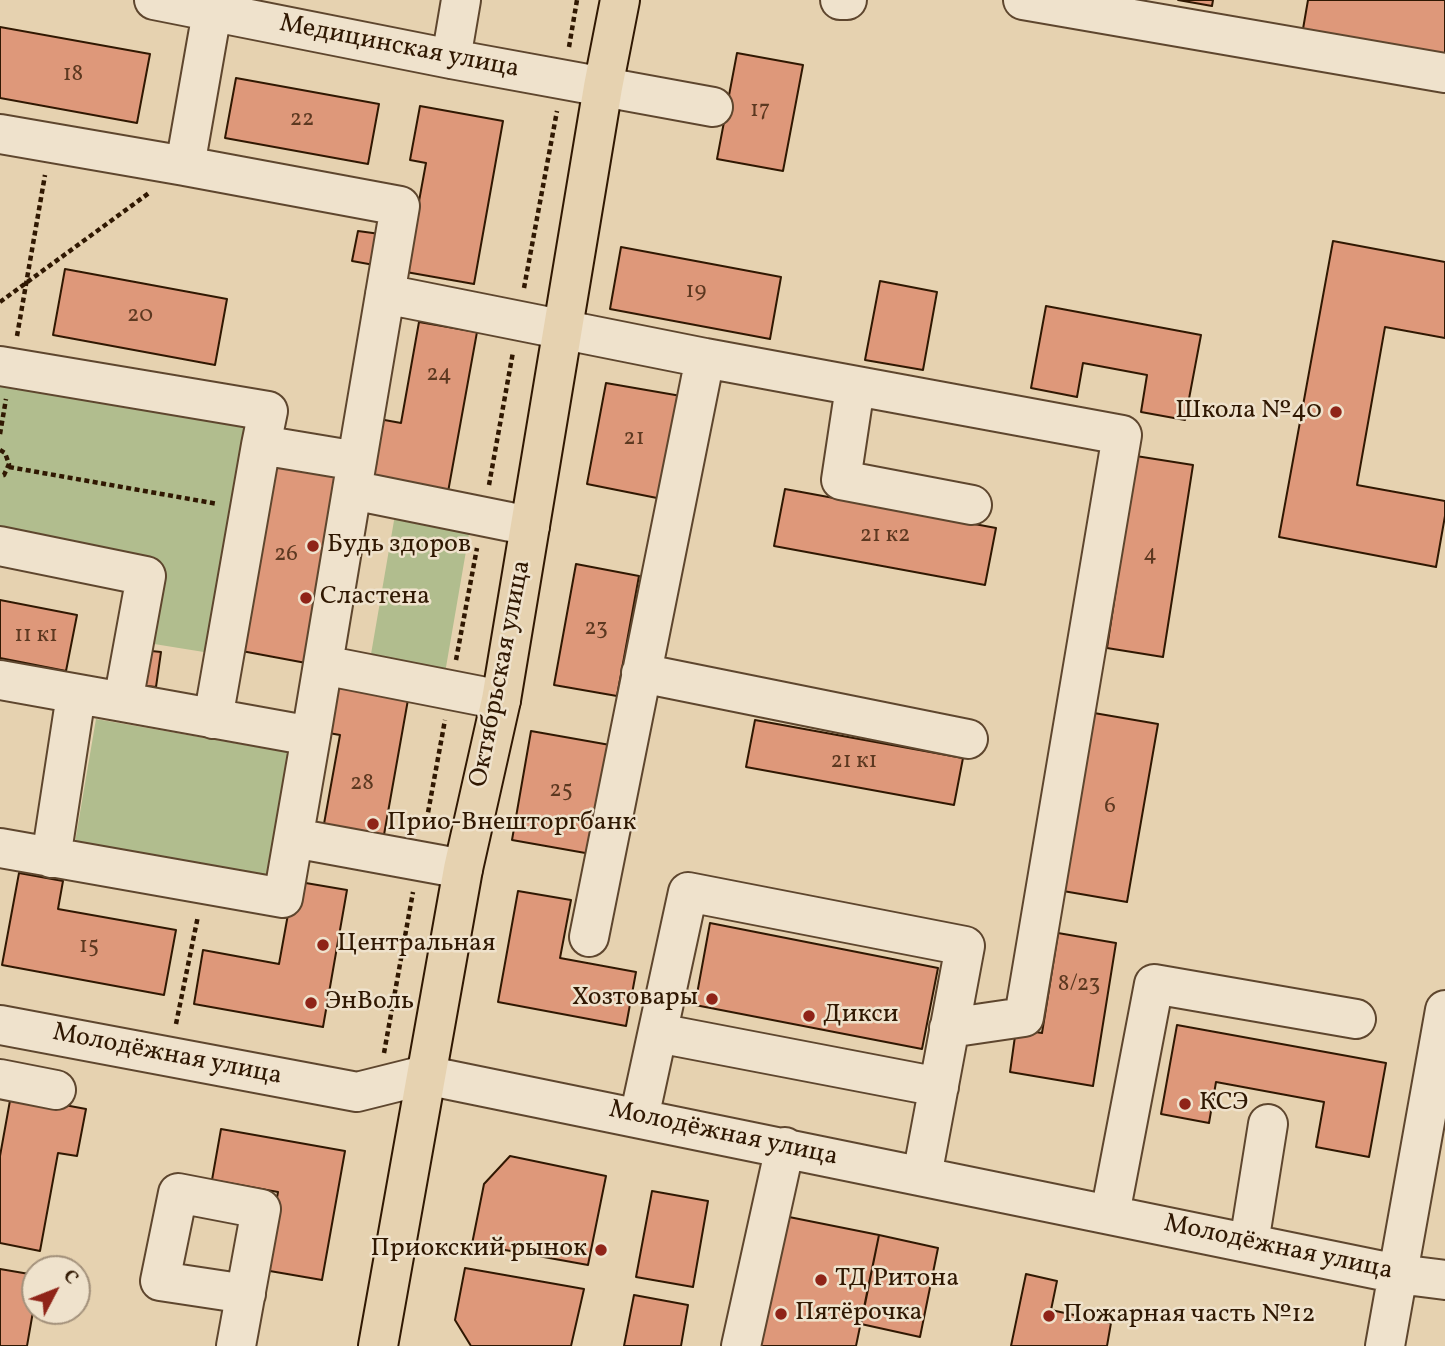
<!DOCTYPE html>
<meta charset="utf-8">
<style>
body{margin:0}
#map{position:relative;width:1445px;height:1346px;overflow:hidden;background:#e6d2b0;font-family:Vollkorn,serif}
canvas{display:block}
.north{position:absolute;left:21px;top:1255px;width:70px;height:70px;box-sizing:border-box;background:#efe2cc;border:2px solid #a3917b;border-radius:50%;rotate:48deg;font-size:19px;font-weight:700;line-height:28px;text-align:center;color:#301802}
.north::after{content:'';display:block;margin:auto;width:24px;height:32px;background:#8f2418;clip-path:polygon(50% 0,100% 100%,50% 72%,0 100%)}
</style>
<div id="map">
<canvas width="1445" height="1346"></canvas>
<div class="north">С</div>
</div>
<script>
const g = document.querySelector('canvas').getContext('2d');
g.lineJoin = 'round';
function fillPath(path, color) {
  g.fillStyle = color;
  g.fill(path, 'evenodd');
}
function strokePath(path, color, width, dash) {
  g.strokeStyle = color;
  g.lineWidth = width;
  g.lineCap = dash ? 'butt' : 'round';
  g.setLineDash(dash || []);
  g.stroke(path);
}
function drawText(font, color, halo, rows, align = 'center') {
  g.font = font + ' Vollkorn,serif';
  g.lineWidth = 5;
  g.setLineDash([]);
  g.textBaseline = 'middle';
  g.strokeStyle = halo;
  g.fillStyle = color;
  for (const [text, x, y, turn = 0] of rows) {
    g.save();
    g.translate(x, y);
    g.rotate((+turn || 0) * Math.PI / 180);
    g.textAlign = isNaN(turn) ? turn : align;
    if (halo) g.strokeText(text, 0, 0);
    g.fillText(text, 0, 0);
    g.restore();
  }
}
fillPath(new Path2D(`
 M0,380L252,422L210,653L148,643L159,564L0,535Z
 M396,509L471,522L445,673L370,660Z
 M96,719L291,753L269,883L74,848Z`), '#b1bd8e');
const building = new Path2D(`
 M1178,0H1213L1212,6Z
 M1308,0H1445V55L1303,29Z
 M0,27L150,54L137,123L0,98Z
 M737,53L803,65L783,171L717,159Z
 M236,78L379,104L368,164L225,138Z
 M420,106L503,121L474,284L406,272L426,163L410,160Z
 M358,231L380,234L374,265L352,261Z
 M1333,241L1445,262V338L1385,327L1357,485L1445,501V516L1436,567L1279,537Z
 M621,247L781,277L770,339L610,309Z
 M65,269L227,299L215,365L53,335Z
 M880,281L937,292L923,370L865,360Z
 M1046,306L1201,335L1185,420L1141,412L1147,375L1083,363L1077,397L1031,388Z
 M419,322L477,332L448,492L369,478L379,419L401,423Z
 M606,383L681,396L662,499L587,484Z
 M267,451L341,464L306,663L231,649Z
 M1136,456L1193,465L1163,657L1107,648Z
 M785,489L996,528L985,585L774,546Z
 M576,564L639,576L617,696L554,685Z
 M0,600L77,615L66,671L0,658Z
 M142,650L161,652L156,687L138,685Z
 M332,680L409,694L382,846L322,835L340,735L323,732Z
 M1094,713L1158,724L1127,902L1063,891Z
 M755,720L963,758L954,805L746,767Z
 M531,731L610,745L591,854L512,840Z
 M19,873L63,881L58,909L176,930L164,995L2,965Z
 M294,881L347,890L323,1027L194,1004L203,950L279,964Z
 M518,891L571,900L560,958L636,972L626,1026L498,1002Z
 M710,923L938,968L922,1049L695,1005Z
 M1058,933L1116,943L1093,1086L1010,1072L1016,1029L1042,1033Z
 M1177,1025L1386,1063L1369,1157L1316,1147L1324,1102L1216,1082L1209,1123L1161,1114Z
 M11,1095L86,1109L77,1156L58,1153L40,1251L0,1243V1156Z
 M221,1129L345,1151L322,1280L264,1270L278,1192L212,1180Z
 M510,1156L606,1176L588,1265L472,1244L484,1184Z
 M652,1191L708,1201L693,1287L636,1277Z
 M784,1216L879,1235L856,1346H758Z
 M879,1235L938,1248L920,1337L861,1324Z
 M465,1268L584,1289L571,1346H471L455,1320Z
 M0,1269L35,1275V1300L27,1346H0Z
 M1026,1274L1057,1281L1051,1310L1111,1323L1107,1346H1011Z
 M634,1295L688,1305L681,1346H624Z`);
fillPath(building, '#de987a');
strokePath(building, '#301802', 2);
const minor = new Path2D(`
 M154,0L451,59L713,107
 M840,0H847
 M1023,0L1445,73
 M451,59L461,0
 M0,134L185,166L212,12
 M185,166L400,206L352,490
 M385,294L705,358
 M0,366L268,411L261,445
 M855,387L841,480L972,505
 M0,546L146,576L123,702L0,680
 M323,665L501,700
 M641,673L968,739
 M123,702L311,736L352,490L530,526
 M213,719L261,445L357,461
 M294,838L463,869
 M0,848L283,898L311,736
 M51,858L76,695
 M589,937L705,358L1122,435L1024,1017L949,1028
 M0,1025L357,1092L425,1075L1398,1274L1445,1280
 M658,1033L939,1087
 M0,1079L56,1090
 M639,1118L688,892L965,946L922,1176
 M1110,1214L1154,984L1356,1019
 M1249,1243L1268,1124
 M236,1346L261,1209L178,1193L160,1281L246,1294
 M741,1346L785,1147
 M1385,1346L1445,1010`);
const major = new Path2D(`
 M378,1346L463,869L501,700L603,87L620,0`);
strokePath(minor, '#5e462e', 42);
strokePath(major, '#301802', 42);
strokePath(new Path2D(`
 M569,47L577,0
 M524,288L557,111
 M0,302L149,193
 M17,336L45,175
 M0,434L6,399
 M0,450L5,453L9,464L4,475L0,476
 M9,467L218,504
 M489,485L513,352
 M456,660L477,548
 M425,829L445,720
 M176,1024L198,916
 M384,1053L413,892`), '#301802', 4.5, [5, 3.5]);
strokePath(minor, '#efe2cc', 38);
strokePath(major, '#e6d2b0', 38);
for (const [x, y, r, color] of [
 [1336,412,7,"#8f2418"],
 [313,546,7,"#8f2418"],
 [306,598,7,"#8f2418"],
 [373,824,7,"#8f2418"],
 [323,945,7,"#8f2418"],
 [712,999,7,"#8f2418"],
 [311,1003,7,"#8f2418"],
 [809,1016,7,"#8f2418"],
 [1185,1104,7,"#8f2418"],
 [601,1250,7,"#8f2418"],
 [821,1280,7,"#8f2418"],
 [781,1314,7,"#8f2418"],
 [1049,1316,7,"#8f2418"]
]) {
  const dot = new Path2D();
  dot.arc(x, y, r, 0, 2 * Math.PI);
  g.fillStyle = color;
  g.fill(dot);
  strokePath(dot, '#efe2cc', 2.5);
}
drawText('23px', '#5c3820', null, [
 ["18",73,76],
 ["17",760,112],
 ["22",302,121],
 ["19",696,293],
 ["20",140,317],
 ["24",439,376],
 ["21",634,440],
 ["21 к2",885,537],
 ["26",286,556],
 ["4",1150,556],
 ["23",596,630],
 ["11 к1",36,637],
 ["21 к1",854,763],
 ["28",362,785],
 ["25",561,792],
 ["6",1110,808],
 ["15",89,948],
 ["8/23",1079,986]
]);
drawText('26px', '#301802', '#efe2cc', [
 ["Медицинская улица",399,48,11],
 ["Октябрьская улица",502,674,-79],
 ["Молодёжная улица",167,1056,11],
 ["Молодёжная улица",723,1135,12],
 ["Молодёжная улица",1278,1249,12]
]);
drawText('26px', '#301802', '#efe2cc', [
 ["Школа №40",1322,412,"right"],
 ["Будь здоров",327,546],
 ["Сластена",320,598],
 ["Прио-Внешторгбанк",387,824],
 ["Центральная",337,945],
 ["Хозтовары",698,999,"right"],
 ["ЭнВоль",325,1003],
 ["Дикси",823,1016],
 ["КСЭ",1199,1104],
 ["Приокский рынок",587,1250,"right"],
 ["ТД Ритона",835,1280],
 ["Пятёрочка",795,1314],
 ["Пожарная часть №12",1063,1316]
], 'left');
</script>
